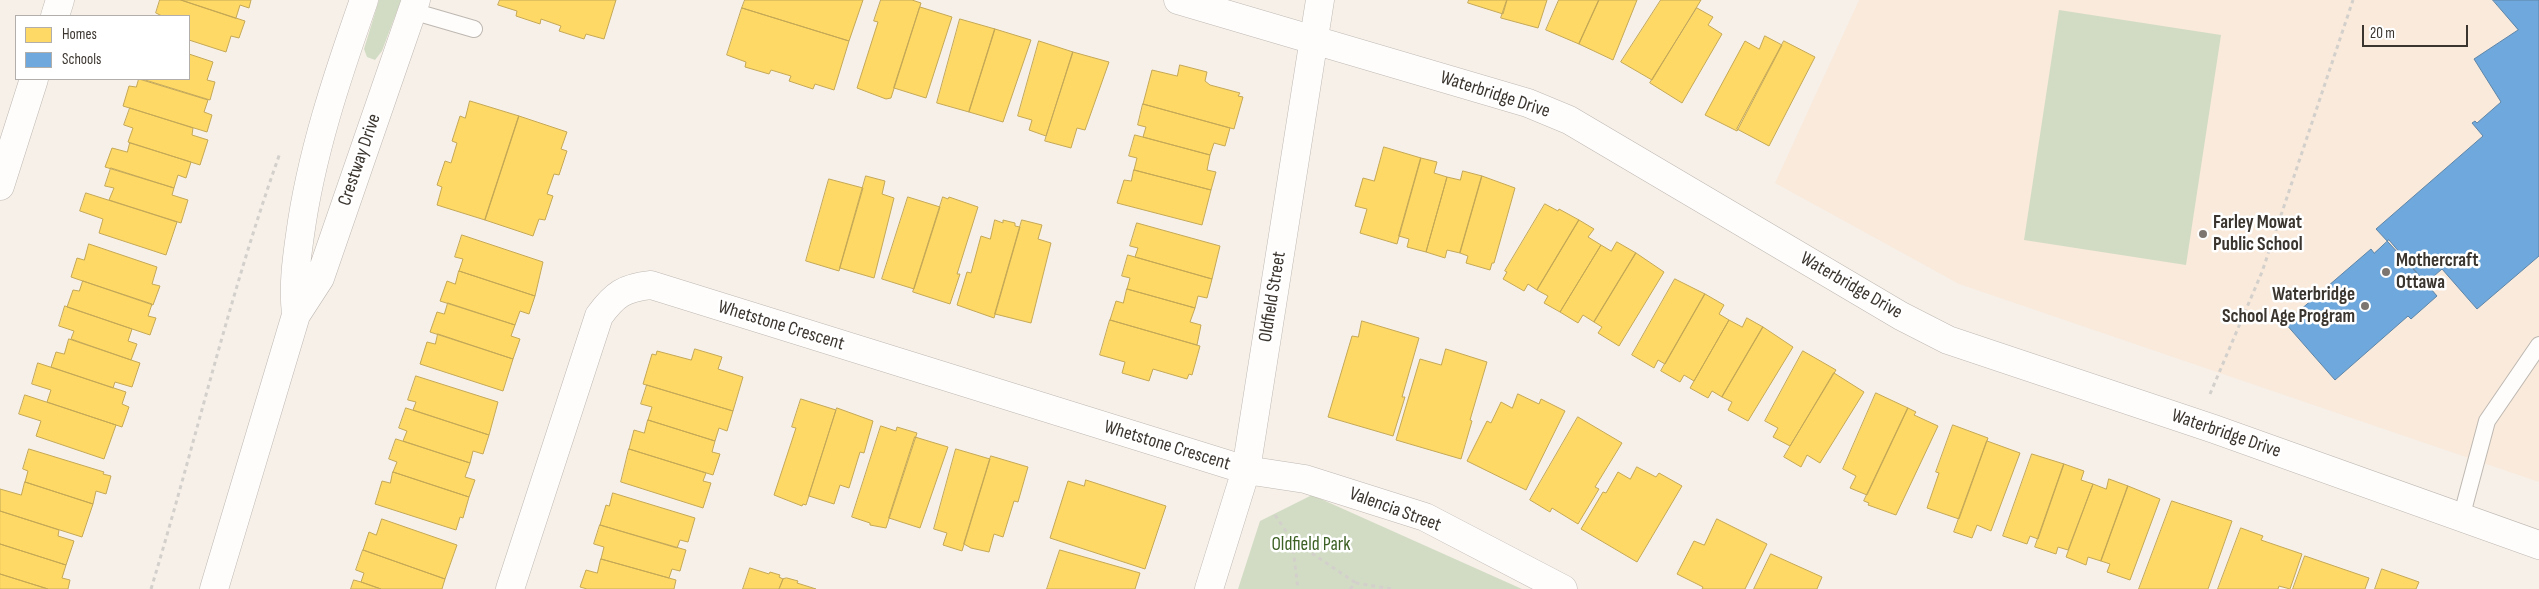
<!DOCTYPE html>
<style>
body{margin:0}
#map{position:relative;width:2539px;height:589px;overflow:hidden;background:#f7f0e9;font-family:"Sofia Sans Condensed",sans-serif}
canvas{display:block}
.legend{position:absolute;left:15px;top:15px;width:175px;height:65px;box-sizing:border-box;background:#fff;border:1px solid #b1aeac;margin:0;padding:6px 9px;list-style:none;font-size:15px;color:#3b352f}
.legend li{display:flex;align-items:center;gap:10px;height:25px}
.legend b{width:25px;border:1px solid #b1aeac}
.scale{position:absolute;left:2362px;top:25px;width:106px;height:22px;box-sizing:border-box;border:2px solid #3b352f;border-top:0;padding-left:6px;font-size:15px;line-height:18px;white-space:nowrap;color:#3b352f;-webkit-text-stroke:4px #fff;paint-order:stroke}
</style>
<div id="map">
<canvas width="2539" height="589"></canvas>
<ul class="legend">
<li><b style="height:14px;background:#ffd966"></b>Homes</li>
<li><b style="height:14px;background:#6fa8dc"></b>Schools</li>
</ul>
<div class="scale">20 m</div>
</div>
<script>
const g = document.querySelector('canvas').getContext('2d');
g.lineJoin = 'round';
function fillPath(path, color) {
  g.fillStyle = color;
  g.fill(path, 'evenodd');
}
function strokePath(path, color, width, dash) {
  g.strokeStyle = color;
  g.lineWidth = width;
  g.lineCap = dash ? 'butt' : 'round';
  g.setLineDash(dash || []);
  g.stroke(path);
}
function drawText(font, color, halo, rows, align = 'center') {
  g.font = font + ' "Sofia Sans Condensed",sans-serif';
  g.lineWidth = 5;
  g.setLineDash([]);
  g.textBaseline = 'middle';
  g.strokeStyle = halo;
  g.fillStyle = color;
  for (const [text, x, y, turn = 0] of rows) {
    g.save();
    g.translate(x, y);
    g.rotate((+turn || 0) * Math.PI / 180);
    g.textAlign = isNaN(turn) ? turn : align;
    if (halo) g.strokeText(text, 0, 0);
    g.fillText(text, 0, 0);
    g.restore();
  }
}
fillPath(new Path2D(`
 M1859,0H2539V482L1959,284L1775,183Z`), '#f9eadb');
fillPath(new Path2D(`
 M379,0H401L382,51L375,60L367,57L364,49Z
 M2059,10L2221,35L2186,265L2024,240Z
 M1312,495L1522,589H1238L1260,521Z`), '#d2dcc4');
const homes = new Path2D(`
 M160,0H181L245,21L239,38L231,36L226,52L189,40V16H162L156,13Z
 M181,0H251L249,8L240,5L236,18Z
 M500,0H616L604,39L586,34L584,39L559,31L561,26L541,19L540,24L516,16L517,11L498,5Z
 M745,0H863L849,41L742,8Z
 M881,0H912L921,3L891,98L886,99L857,88L878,22L874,21Z
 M1469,0H1507L1503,14L1468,3Z
 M1507,0H1547L1538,28L1501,18Z
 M1559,0H1599L1579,44L1546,30Z
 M1599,0H1637L1613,60L1579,44Z
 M1661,0H1701L1652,80L1621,62Z
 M920,7L952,17L926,98L894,88Z
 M742,8L849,41L834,90L815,84L813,89L789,81L791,76L771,70L769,74L745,67L746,62L727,55Z
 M1697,8L1713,17L1708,25L1722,34L1682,103L1650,83Z
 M960,19L995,29L969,112L937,103Z
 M995,29L1031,40L1003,122L969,112Z
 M1765,36L1782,45L1737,131L1705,115L1745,41L1759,49Z
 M1039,41L1073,52L1046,136L1029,130L1032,120L1018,116Z
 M1784,41L1815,57L1769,146L1737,129Z
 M1073,52L1109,62L1085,130L1077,128L1071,148L1045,141Z
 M189,54L213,62L207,80L215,82L210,100L142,79H189Z
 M1180,65L1207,72L1205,81L1210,85L1240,93L1238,96L1243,97L1234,129L1143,104L1152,70L1177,76Z
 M139,79L208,100L204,112L212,115L207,132L123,106L129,86L136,87Z
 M470,101L519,116L485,220L437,205L442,187L437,185L445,161L451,163L457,143L452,141L460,116L465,118Z
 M1143,104L1230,128L1225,146L1214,143L1210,155L1143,137L1146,127L1138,125Z
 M130,108L193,128L192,135L208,140L200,165L128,142L133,128L124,125Z
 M519,116L567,132L561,149L567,151L559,175L554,174L547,194L553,196L545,220L539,219L533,236L485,220Z
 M1135,135L1210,155L1207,170L1216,172L1211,190L1134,170L1137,158L1129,156Z
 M130,143L191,162L186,178L178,175L174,188L105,167L112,148L127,152Z
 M1384,147L1421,158L1397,244L1360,233L1367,209L1355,206L1363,178L1374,181Z
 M1421,158L1437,162L1434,173L1447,177L1426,252L1407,247L1409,239L1399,236Z
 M111,168L174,188L172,195L188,200L181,223L109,200L114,188L105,186Z
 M1134,170L1211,190L1202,225L1117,203L1124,180L1131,181Z
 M1463,171L1482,176L1460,253L1447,250L1445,258L1426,252L1447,177L1460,180Z
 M866,176L885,181L882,194L894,198L874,278L840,268Z
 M1482,176L1515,188L1494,263H1492L1490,270L1466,263L1468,256L1460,253Z
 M829,179L863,188L839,271L806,261Z
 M86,193L177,222L166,255L99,233L103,219L80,211Z
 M908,197L940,207L914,289L882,279Z
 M943,197L948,199L949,197L978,207L957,274H960L950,304L913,292Z
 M1545,204L1558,211L1559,209L1579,220L1537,290L1528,284L1524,291L1503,279L1507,272L1505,271Z
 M995,220L1003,223V220L1015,223V226L1020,227L994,318L957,305L967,272L971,273L981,236L990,239Z
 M1022,220L1042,225L1038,239L1051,243L1031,323L995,314Z
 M1579,220L1594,229L1588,237L1601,245L1560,312L1544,303L1548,296L1537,290Z
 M1137,223L1220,246L1212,279L1135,257L1138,248L1130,246Z
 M462,235L543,262L535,296L459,271L463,259L455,257Z
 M1617,242L1636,253L1594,322L1583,315L1578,323L1560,312L1601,245L1611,251Z
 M89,244L157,267L152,284L160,286L153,305L71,277L77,258L84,260Z
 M1636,253L1664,272L1619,346L1598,333L1602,327L1594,322Z
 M1128,255L1212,279L1207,298L1198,296L1195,308L1127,289L1130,278L1122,276Z
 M459,271L535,296L529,314L520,311L515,325L440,301L447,281L455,284Z
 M1675,279L1705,294L1665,364L1658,360L1654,368L1632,355Z
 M83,281L152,304L148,316L156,318L150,335L67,307L73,290L79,291Z
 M1127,289L1195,308L1190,322L1201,325L1197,345L1110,320L1116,301L1123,303Z
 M1705,294L1724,305L1719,314L1729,320L1694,381L1684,375L1680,382L1661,371Z
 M448,303L515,325L511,336L520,339L513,359L430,332L437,312L444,314Z
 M65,306L132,329L128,341L137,344L131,360L71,339L74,331L59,326Z
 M1747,318L1763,327L1722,397L1712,391L1708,398L1690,388L1729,320L1742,327Z
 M1110,320L1200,346L1192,375L1189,374L1187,379L1153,369L1149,381L1122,373L1125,362L1100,355Z
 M1362,321L1419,338L1402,397H1405L1393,436L1328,417L1352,336L1358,337Z
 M1763,327L1793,347L1748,421L1728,410L1732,402L1722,397Z
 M438,334L513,359L503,391L420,364L427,342L435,344Z
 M69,339L140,363L132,387L115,382L113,388L51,367L56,352L64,354Z
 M695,349L722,357L718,369L743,377L733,411L643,384L652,354L656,355L657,351L691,360Z
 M1446,349L1487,362L1470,420L1472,421L1461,459L1396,440L1420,359L1441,365Z
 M1803,351L1836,370L1790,446L1773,437L1778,428L1765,421Z
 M38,363L126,392L122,404L129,407L122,427L47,402L51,390L32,384Z
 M1834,373L1864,392L1820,463L1807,455L1801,467L1784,457Z
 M416,376L498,402L489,435L413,410L416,402L408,400Z
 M647,385L733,411L727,431L719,428L715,441L648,420L652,407L641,404Z
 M1876,393L1908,408L1867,495L1850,488L1856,476L1843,469Z
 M1518,394L1539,404L1541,399L1565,411L1526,490L1467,461L1487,421L1491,423L1501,402L1512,408Z
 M25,395L116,425L104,459L36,436L41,421L19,414Z
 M801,399L836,410L806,505L803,504L802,506L774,495L796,428L792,427Z
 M406,408L489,435L483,454L473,451L470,463L403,441L407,431L399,428Z
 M837,408L873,421L864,453L860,452L849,488L840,485L834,504L809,496Z
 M1908,408L1916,412L1914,415L1938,426L1896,515L1868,505L1869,503L1864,501Z
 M1578,417L1622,443L1595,487L1599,489L1578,524L1552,508L1550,512L1530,500Z
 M648,420L715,441L712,452L720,454L713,475L629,449L634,430L644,433Z
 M1953,425L1988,438L1959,519L1927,508L1939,473L1936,472Z
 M881,426L896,431L897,427L917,433L886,528L870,525V523L852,517Z
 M915,437L948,447L920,528L889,518Z
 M396,439L470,463L465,477L475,480L469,497L393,472L397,462L389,459Z
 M1987,441L2020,453L1991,531L1977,525L1972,538L1954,532Z
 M29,449L104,472L103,474L111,476L106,494L96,491L93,504L25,482L28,471L23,469Z
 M629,449L706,473L703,481L711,483L703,508L621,482Z
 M956,449L990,459L962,551L943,545L947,533L934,529Z
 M2032,454L2064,464L2038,539L2030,536L2027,544L2003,536Z
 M991,456L1028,467L1018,502L1014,501L1003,537L994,534L989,552L971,548L964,544Z
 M2064,464L2084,471L2081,480L2093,484L2068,550L2058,547L2056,554L2035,547Z
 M1637,467L1656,477L1659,473L1682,486L1637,562L1581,529L1603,492L1606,493L1618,472L1630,479Z
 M393,472L469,497L463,518L460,517L456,530L375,504L382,481L390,483Z
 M2109,479L2128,486L2101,561L2088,557L2086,565L2066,557L2093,484L2106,489Z
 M1086,480L1166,506L1145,569L1050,538L1068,481L1084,486Z
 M25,482L93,504L82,537L0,511V489L21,495Z
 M2128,486L2160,499L2130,580L2107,572L2110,564L2101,561Z
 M613,493L695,518L688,542L680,540L677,548L600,525L606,505L609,506Z
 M2172,501L2232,521L2208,589H2139Z
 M0,511L59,530L58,536L74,541L66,565L0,544Z
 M382,519L457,545L445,579L363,550L369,532L376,535Z
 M1717,519L1767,544L1745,589H1702L1703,587L1677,574L1694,541L1704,545Z
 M600,525L686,550L680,571L672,569L669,578L601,559L604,547L594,544Z
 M2241,528L2263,536L2261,540L2302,554L2290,589L2279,586L2278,589H2218Z
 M0,544L66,565L62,578L70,580L68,589H48L0,574Z
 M363,550L445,579L442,589H381L361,582L364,573L356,570Z
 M1060,550L1140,573L1135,589H1047Z
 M1771,554L1822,577L1817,589H1754Z
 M2305,556L2369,578L2365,589H2293Z
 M601,559L676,580L674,589H587L580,587L586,570L597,573Z
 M750,568L769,574L770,572L780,575L779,577L783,579L779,589H743Z
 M2382,569L2419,582L2416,589H2375Z
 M0,574L48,589H0Z
 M787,578L798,581L797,583L816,589H779L783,579Z
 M354,580L361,582L381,589H351Z`);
fillPath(homes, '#ffd966');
strokePath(homes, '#c4a856', 1);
const schools = new Path2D(`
 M2493,0H2539V256L2477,309L2442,269L2426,283L2376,229L2483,136L2472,123L2475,121L2477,123L2501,102L2474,59L2518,30Z
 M2389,240L2437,296L2411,319L2408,316L2335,380L2285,323L2371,249L2374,253Z`);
fillPath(schools, '#6fa8dc');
strokePath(schools, '#5f86a8', 1);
const service = new Path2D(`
 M412,11L474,29
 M2461,518L2487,421L2539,345`);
const minor = new Path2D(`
 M55,16L60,0
 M0,186L34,79
 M510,589L599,316C615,294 624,288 651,285L1246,470L1305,479L1425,517L1563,589
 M1209,589L1246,470L1320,0`);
const tertiary = new Path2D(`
 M1178,0L1528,103L1569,120L1901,316L1948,340L2214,429L2539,545
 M296,315C293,286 296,263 300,235C311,154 337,77 364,0
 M214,589L296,315L320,278L416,0`);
strokePath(service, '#beb8b1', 18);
strokePath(minor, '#beb8b1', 29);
strokePath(tertiary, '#beb8b1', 29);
strokePath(new Path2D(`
 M2210,394L2262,272L2353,0
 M1275,515L1292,540L1298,589
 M1292,540L1356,583
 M151,589C195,444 229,296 280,153
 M1350,589L1356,583L1392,589`), '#d3d0cc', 3, [4, 4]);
strokePath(service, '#fefdfc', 16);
strokePath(minor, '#fefdfc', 28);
strokePath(tertiary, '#fefdfc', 28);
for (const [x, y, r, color] of [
 [2203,234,5,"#7d7670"],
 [2386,272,5,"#7d7670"],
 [2365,306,5,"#7d7670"]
]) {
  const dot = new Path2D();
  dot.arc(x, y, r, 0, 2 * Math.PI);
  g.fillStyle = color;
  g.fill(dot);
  strokePath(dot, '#fff', 2);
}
drawText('19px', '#3b352f', '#fff', [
 ["Waterbridge Drive",1495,95,18],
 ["Crestway Drive",360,160,-71],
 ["Waterbridge Drive",1851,286,30],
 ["Oldfield Street",1273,297,-81],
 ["Whetstone Crescent",781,326,17],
 ["Waterbridge Drive",2226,434,19],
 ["Whetstone Crescent",1167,446,17],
 ["Valencia Street",1395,510,20]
]);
drawText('bold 19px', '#3b352f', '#fff', [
 ["Farley Mowat",2213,223],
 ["Public School",2213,245],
 ["Mothercraft",2396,261],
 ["Ottawa",2396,283],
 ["Waterbridge",2355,295,"right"],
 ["School Age Program",2355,317,"right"]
], 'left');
drawText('19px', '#3d6124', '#fff', [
 ["Oldfield Park",1311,545]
]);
</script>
